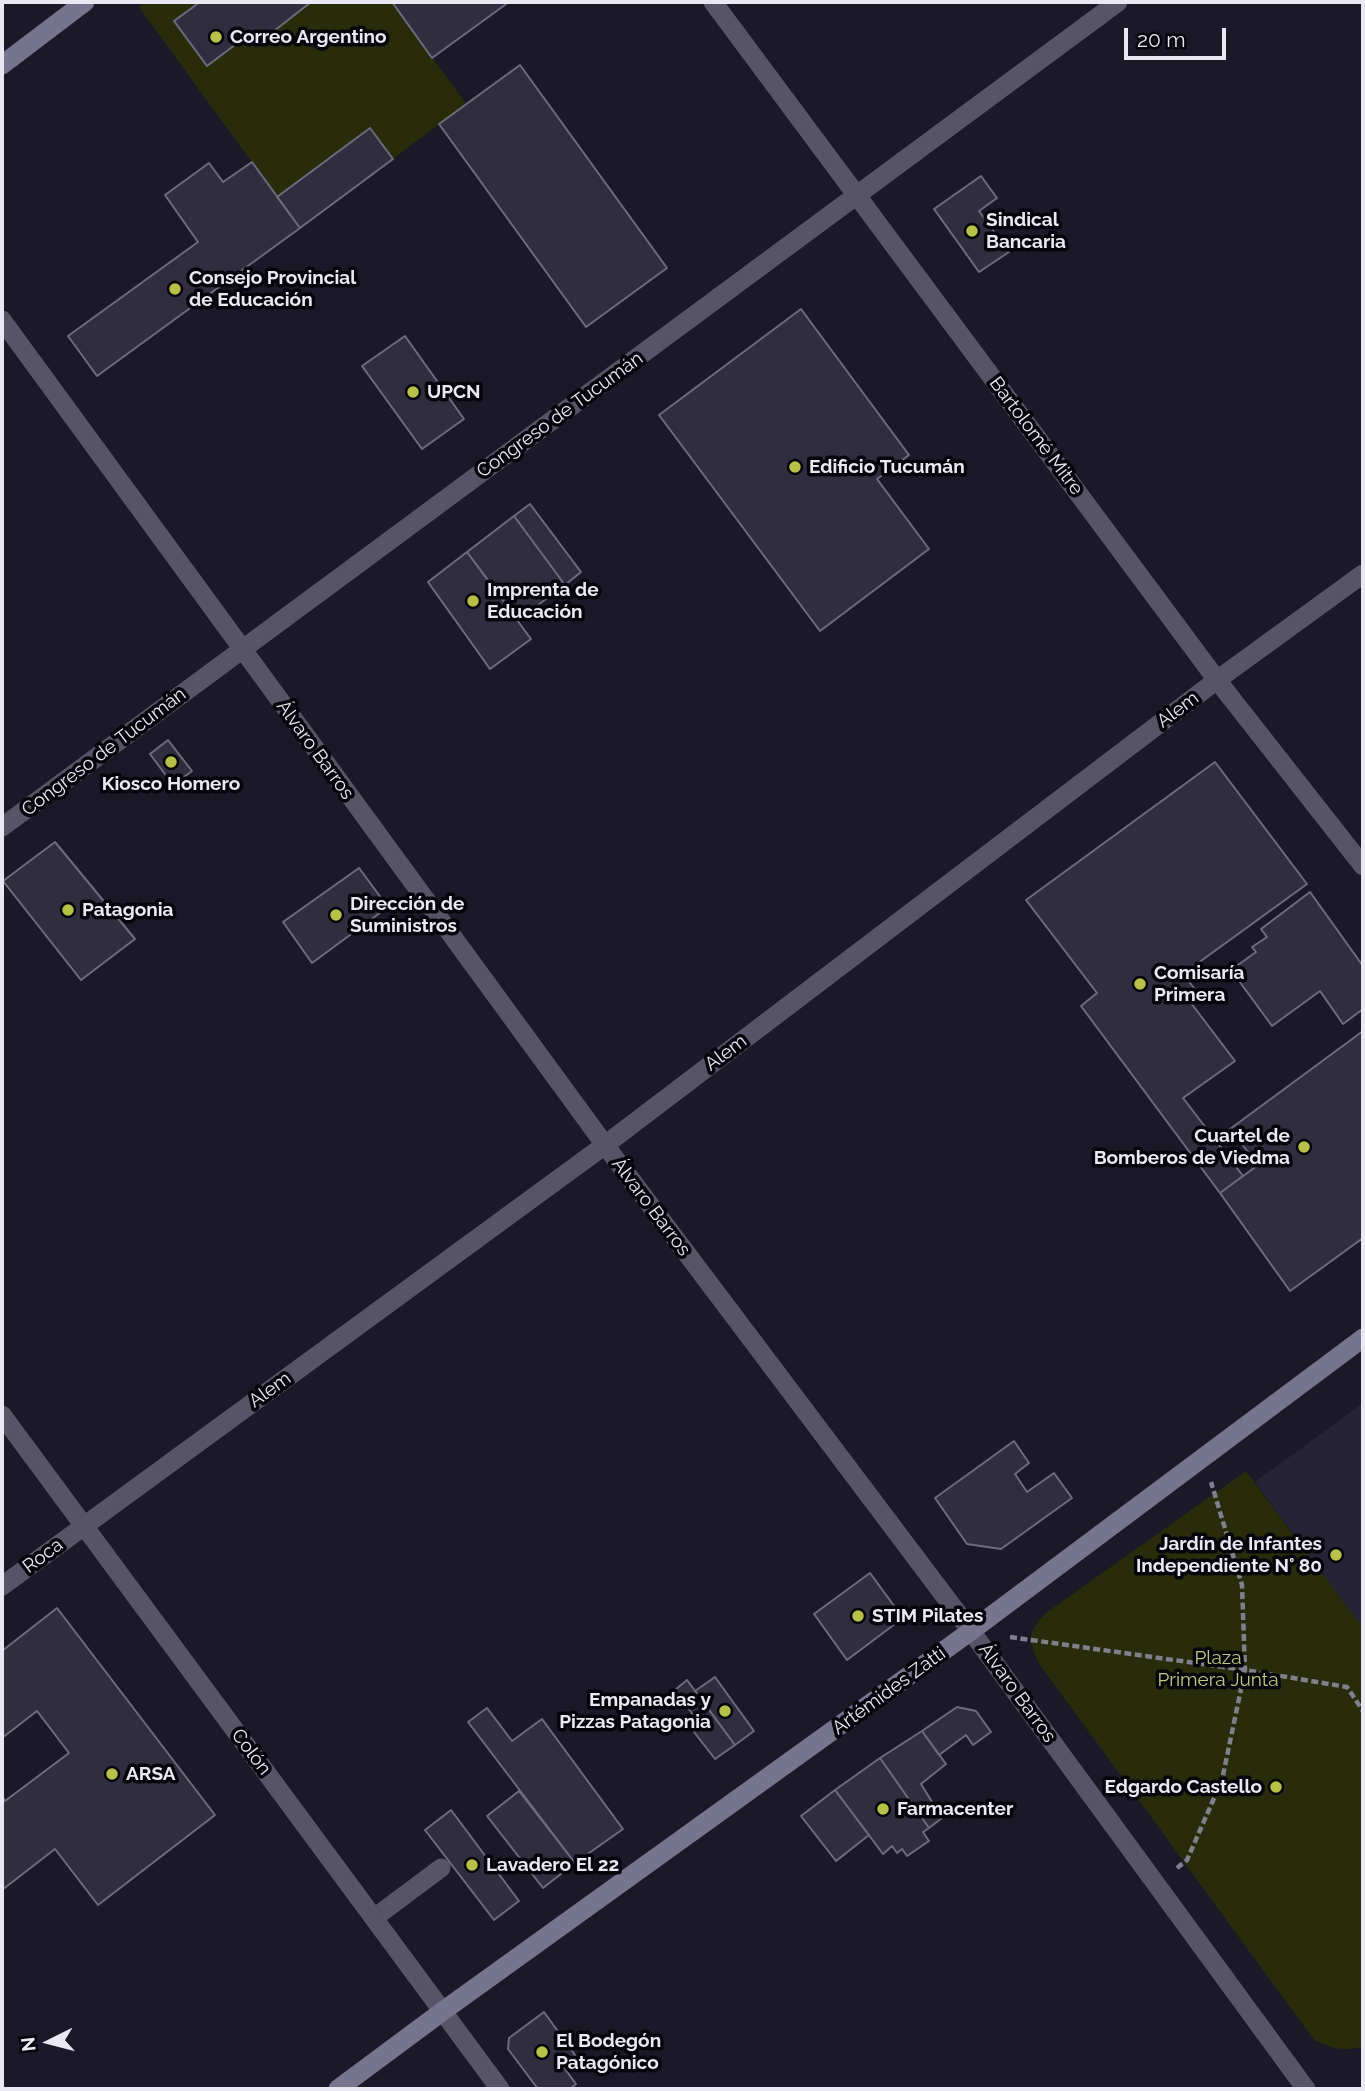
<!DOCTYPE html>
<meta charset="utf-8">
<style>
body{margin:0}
#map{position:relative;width:1365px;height:2091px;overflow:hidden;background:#1b1928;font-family:Raleway,sans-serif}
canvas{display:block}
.frame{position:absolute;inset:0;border:4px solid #e9e8f3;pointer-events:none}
.north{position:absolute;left:14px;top:2007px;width:70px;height:70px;-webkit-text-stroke:5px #06050b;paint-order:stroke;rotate:264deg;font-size:19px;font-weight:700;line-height:28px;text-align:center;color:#e9e8f3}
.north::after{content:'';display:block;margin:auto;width:24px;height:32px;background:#e9e8f3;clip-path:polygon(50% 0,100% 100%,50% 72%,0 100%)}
.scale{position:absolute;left:1124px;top:28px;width:102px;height:32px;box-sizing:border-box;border:4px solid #e9e8f3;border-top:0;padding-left:9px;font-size:21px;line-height:24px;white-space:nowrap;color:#e9e8f3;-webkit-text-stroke:5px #06050b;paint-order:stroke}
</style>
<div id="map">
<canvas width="1365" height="2091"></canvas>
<div class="frame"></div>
<div class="north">N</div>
<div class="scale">20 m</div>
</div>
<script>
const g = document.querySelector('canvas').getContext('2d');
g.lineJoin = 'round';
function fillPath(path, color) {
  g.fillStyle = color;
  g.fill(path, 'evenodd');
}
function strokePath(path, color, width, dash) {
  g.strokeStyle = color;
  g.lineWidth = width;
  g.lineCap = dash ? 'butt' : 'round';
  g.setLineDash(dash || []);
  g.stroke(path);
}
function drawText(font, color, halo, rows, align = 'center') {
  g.font = font + ' Raleway,sans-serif';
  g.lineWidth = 7;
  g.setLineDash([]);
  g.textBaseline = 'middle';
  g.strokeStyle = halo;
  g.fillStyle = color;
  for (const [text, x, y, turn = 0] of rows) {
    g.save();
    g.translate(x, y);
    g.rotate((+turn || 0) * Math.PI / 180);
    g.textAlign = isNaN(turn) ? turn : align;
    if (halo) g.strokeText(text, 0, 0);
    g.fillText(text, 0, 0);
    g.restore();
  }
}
fillPath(new Path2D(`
 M1363,1403V1628L1255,1482Z`), '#262337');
fillPath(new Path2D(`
 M147,2H392L466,104L393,159L370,128L277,197L139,7Z
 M1246,1471L1363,1628V2047C1343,2051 1333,2049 1314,2040L1040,1665C1027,1639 1026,1635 1046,1613Z`), '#292c0b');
const building = new Path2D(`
 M200,2H311L260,42L252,32L207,66L174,21Z
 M392,2H509L432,58Z
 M520,65L667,268L586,327L439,124Z
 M370,128L393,159L300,228L277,197Z
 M252,162L300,228L97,376L68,336L198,242L165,195L209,163L223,182Z
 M981,176L997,198L979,211L1009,252L979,272L934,209Z
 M801,309L909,455L877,479L929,549L820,631L659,415Z
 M405,336L464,419L422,449L362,366Z
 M530,504L581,572L565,585L514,516Z
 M514,516L565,585L518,620L467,552Z
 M467,552L531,639L490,669L428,582Z
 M168,740L192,771L173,785L150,754Z
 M1215,762L1307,884L1183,974L1201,997L1191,1003L1235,1061L1183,1098L1243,1176L1220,1193L1081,1006L1097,993L1026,900Z
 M55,842L135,939L81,980L3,881Z
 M359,868L388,907L312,963L283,922Z
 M1310,892L1363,966V1009L1343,1024L1320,991L1272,1026L1231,970L1256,952L1252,947L1267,937L1261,929Z
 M1363,1031V1238L1290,1291L1220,1193L1258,1165L1230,1129Z
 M1014,1441L1029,1463L1015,1474L1027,1492L1054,1473L1072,1498L1001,1549L967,1544L935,1498Z
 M870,1573L903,1618L847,1660L814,1614Z
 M57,1608L215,1815L98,1905L55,1849L2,1890V1796L5,1801L69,1753L37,1711L2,1738V1651Z
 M715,1677L754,1731L735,1745L695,1691Z
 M687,1680L735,1745L715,1759L694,1732L701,1726L675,1690Z
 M957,1707L976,1711L991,1732L973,1745L966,1735L939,1755L922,1731Z
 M487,1708L512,1741L542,1719L623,1829L575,1863L468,1722Z
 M922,1731L946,1764L921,1784L942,1818L929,1828L880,1758Z
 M880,1758L929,1828L923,1832L929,1841L907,1856L902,1849L897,1853L892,1846L883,1854L835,1790Z
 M835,1790L869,1835L836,1861L801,1816Z
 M519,1791L575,1863L543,1888L487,1816Z
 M451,1810L519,1901L494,1920L425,1830Z
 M544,2012L575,2055L562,2065L576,2084L570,2089H538L508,2049L509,2038Z`);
fillPath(building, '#2f2d3e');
strokePath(building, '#6d6b7e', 2);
strokePath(new Path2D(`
 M1010,1637L1245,1670L1347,1687L1363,1711
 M1177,1868L1187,1860L1222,1780L1245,1670L1242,1585L1211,1482`), '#817f8c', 4.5, [7, 3.5]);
strokePath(new Path2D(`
 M374,1918L441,1868`), '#565466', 19);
strokePath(new Path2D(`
 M713,2L1217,680L1363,866
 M2,320L605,1145L971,1631L1306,2089
 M2,827L1118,2
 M2,1415L500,2089
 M2,1586L605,1145L1217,680L1363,574`), '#565466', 19);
strokePath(new Path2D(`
 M2,65L85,2
 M338,2089L443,2011L971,1631L1363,1338`), '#777490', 19);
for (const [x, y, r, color] of [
 [216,37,7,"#b7c148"],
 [972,231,7,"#b7c148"],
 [175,289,7,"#b7c148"],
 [413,392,7,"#b7c148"],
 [795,467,7,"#b7c148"],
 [473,601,7,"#b7c148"],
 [171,762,7,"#b7c148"],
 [68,910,7,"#b7c148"],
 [336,915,7,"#b7c148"],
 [1140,984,7,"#b7c148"],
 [1304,1147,7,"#b7c148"],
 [1336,1555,7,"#b7c148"],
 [858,1616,7,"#b7c148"],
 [725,1711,7,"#b7c148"],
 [112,1774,7,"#b7c148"],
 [1276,1787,7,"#b7c148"],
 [883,1809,7,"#b7c148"],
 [472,1865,7,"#b7c148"],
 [542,2052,7,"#b7c148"]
]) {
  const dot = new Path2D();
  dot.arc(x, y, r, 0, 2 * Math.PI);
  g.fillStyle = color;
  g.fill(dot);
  strokePath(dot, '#06050b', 2.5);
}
drawText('bold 19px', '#e9e8f3', '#06050b', [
 ["Correo Argentino",230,37],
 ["Sindical",986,220],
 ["Bancaria",986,242],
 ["Consejo Provincial",189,278],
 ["de Educación",189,300],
 ["UPCN",427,392],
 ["Edificio Tucumán",809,467],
 ["Imprenta de",487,590],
 ["Educación",487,612],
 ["Kiosco Homero",171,784,"center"],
 ["Dirección de",350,904],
 ["Suministros",350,926],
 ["Patagonia",82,910],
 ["Comisaría",1154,973],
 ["Primera",1154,995],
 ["Cuartel de",1290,1136,"right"],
 ["Bomberos de Viedma",1290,1158,"right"],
 ["Jardín de Infantes",1322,1544,"right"],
 ["Independiente N° 80",1322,1566,"right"],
 ["STIM Pilates",872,1616],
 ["Empanadas y",711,1700,"right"],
 ["Pizzas Patagonia",711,1722,"right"],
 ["ARSA",126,1774],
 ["Edgardo Castello",1262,1787,"right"],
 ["Farmacenter",897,1809],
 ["Lavadero El 22",486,1865],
 ["El Bodegón",556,2041],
 ["Patagónico",556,2063]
], 'left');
drawText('19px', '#e9e8f3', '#06050b', [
 ["Congreso de Tucumán",560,415,-36],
 ["Bartolomé Mitre",1036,436,53],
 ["Alem",1178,710,-37],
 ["Álvaro Barros",315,750,54],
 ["Congreso de Tucumán",104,752,-37],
 ["Alem",726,1053,-37],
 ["Álvaro Barros",651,1207,53],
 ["Alem",270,1390,-36],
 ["Roca",43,1556,-37],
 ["Artémides Zatti",889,1691,-36],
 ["Álvaro Barros",1017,1693,54],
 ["Colón",251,1752,53]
]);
drawText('19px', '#c0c880', '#06050b', [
 ["Plaza",1218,1658],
 ["Primera Junta",1218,1680]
]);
</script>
